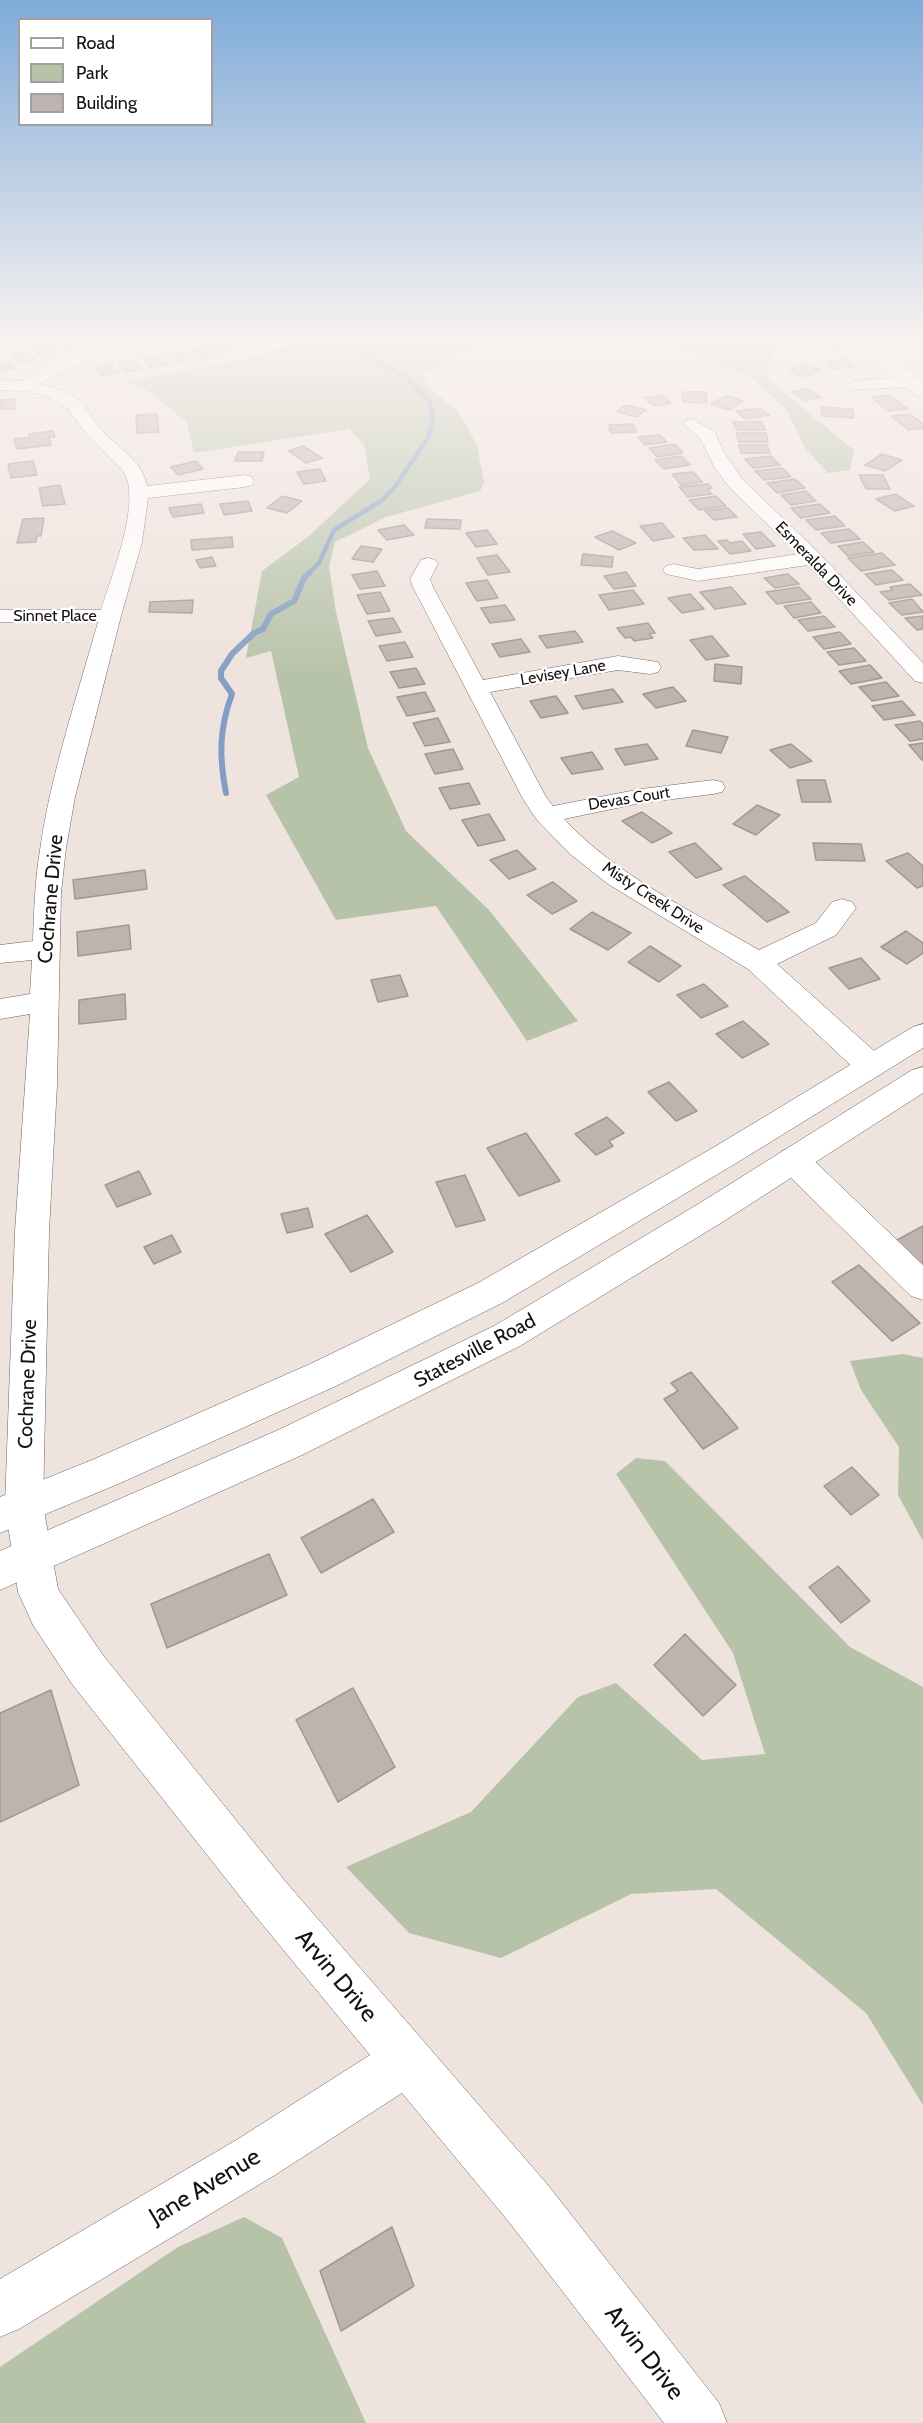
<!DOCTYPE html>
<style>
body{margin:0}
#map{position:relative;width:923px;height:2423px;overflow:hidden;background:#efe3dd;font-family:Cabin,sans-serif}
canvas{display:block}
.legend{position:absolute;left:18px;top:18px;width:195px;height:108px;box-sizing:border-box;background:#fff;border:2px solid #a1a09f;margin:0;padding:8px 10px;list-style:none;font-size:18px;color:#151110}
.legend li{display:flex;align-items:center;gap:12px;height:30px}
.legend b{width:30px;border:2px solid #a1a09f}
</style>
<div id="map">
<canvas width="923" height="2423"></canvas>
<ul class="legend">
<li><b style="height:8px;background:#fff"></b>Road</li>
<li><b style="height:16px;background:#b7c3a9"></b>Park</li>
<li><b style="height:16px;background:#beb3ae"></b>Building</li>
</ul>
</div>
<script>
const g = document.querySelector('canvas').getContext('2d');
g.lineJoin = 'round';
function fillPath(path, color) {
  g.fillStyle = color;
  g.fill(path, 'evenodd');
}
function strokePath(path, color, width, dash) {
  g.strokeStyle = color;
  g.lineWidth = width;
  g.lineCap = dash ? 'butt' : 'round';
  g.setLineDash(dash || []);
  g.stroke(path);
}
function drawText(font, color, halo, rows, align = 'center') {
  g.font = font + ' Cabin,sans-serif';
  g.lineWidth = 4.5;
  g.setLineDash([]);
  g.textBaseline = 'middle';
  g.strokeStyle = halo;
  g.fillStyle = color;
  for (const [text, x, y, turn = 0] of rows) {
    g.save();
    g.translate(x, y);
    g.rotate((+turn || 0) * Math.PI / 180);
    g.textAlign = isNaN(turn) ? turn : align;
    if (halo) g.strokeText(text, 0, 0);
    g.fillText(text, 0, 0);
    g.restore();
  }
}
fillPath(new Path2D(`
 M307,339H522L461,351L422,374L431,390L457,410L477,445L484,483L480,491L386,517L335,542L329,566L336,612L368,748L406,831L489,910L578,1021L527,1041L436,906L336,920L266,795L299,777L271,651L246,658L262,571L309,536L370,479L364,445L349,429L194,453L187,423L150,392L127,381L251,358Z
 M589,339H823L827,345L784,343L772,354L766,378L854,450L850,470L828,473L805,448L786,409L755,381L696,352L666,343Z
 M903,1354L923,1358V1541L898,1495L899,1447L861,1390L850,1361Z
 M636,1458L665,1461L850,1647L923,1687V2105L866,2013L716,1889L631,1894L501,1958L409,1933L346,1867L471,1812L578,1697L616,1683L702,1760L765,1754L733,1653L616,1474Z
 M244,2217L282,2238L366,2423H0V2367L178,2247Z`), '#b7c3a9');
strokePath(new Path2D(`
 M809,339L840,347
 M307,575L319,563L334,530L381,501L394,488L428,438L433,420L430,402L406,376L370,360L363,354L356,339`), '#839ec2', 4.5);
strokePath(new Path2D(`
 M226,793C219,757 219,729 232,694L221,678V671L232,654L254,633L263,629L271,614L294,601L304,578L309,573`), '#839ec2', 6);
const building = new Path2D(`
 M76,339L82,346L65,349L58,340Z
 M82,339H103L106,341L88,345Z
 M224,339H255L246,344Z
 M220,341L237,348L223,353L206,346Z
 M51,342L58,352L40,354L34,345Z
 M204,347L218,356L201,360L187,351Z
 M27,351L36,360L20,363L11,354Z
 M182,352L190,359L173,362L166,355Z
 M160,355L168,365L150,368L142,358Z
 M846,359L854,367L833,369L824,361Z
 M134,360L143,369L126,372L118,363Z
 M10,361L16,369L0,371V363Z
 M111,364L120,372L102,376L93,367Z
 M804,364L821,370L806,377L789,371Z
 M807,389L821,397L806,401L792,392Z
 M682,392H706L707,403L683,402Z
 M662,395L671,403L654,406L644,398Z
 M890,395L908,409L888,411L871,397Z
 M726,396L743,401L729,410L711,404Z
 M16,399L14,409H0V400Z
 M625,405L646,410L637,417L617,412Z
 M821,407L853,409L854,418L822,416Z
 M760,408L770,415L745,419L736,411Z
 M157,414L159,432L137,433L136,415Z
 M910,414L923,424V428L908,430L891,416Z
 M733,422H762L765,430H737Z
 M633,424L637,432L611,433L609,429H611L609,425Z
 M53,431L55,437H49L51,445L17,449L14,439L30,437L29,434Z
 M736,433H766L768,442H739Z
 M660,435L667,442L645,445L638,437Z
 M675,444L683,453L657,457L649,448Z
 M739,445H767L770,453H741Z
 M303,446L322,458L306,463L288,451Z
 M238,452H264L262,461H235Z
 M882,454L902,460L885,471L865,465Z
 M681,456L690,465L664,469L655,460Z
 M771,456L780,465L753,468L745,459Z
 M33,461L37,475L11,478L8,464Z
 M196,461L203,469L178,475L171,467Z
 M782,468L791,477L764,480L755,471Z
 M320,469L326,481L304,484L297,472Z
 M693,472L702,482L681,485L672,474Z
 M859,475H883L890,489H866Z
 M795,479L805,488L777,493L767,483Z
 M708,484L712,488L707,489L712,494L688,497L679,487Z
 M60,485L65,504L43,506L39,488Z
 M806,491L816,501L791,505L781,495Z
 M896,494L914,506L895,511L876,499Z
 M282,496L302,501L287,513L267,508Z
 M716,496L726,506L699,510L689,500Z
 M248,501L252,511L224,515L220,504Z
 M201,504L204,513L173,517L169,508Z
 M820,504L830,513L801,518L791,508Z
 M728,508L737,517L714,520L705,511Z
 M835,516L845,526L816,530L806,520Z
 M44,518L41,536H37L36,542L17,543L23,519Z
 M427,519L461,520L460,529L425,528Z
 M662,523L674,537L653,541L640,526Z
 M404,525L414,535L387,540L378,530Z
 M849,529L860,539L831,543L821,533Z
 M487,530L497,544L476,547L466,533Z
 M612,531L636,543L619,550L595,537Z
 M761,532L775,546L756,549L743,534Z
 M705,535L718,549L694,550L683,538Z
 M232,537L233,547L192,550L191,540Z
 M727,540L730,543L742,541L751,551L730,554L718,541Z
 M863,542L874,552L848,556L838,546Z
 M361,546L382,549L373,562L352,559Z
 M882,553L895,565L861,571L848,558Z
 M583,554L613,557L612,567L581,565Z
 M497,555L510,572L488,575L477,558Z
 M212,557L216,566L200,568L196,560Z
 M892,570L903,580L876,585L865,574Z
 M377,571L385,586L360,589L352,575Z
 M626,572L636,586L614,589L604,576Z
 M788,574L799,584L775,588L764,578Z
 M487,580L498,598L477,601L466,583Z
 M910,584L922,595L889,600L880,592L893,590L890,587Z
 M731,587L746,604L715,609L700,592Z
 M799,587L811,599L777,604L766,592Z
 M633,590L644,604L609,610L599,595Z
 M380,592L390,611L367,614L357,595Z
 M690,594L704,609L682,613L668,598Z
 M912,599L923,612L902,615L889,603Z
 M193,600L192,613L149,612L150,602Z
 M811,602L821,613L794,618L784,606Z
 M505,605L515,620L490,623L481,608Z
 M824,616L835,627L808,631L798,620Z
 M923,616V629L917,630L905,618Z
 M393,618L401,632L376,636L368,621Z
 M648,623L655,633L649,634L653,638L634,641L631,637L625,638L617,628Z
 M575,631L583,642L547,648L539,636Z
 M840,632L851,644L824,649L813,637Z
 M712,636L729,656L706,660L690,640Z
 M521,639L530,652L500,657L492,644Z
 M405,642L413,657L387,661L379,646Z
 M854,648L866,661L839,665L827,652Z
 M715,664L742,667L741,684L714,681Z
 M870,665L882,678L851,684L839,671Z
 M416,668L425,684L399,688L390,672Z
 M886,682L899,696L872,701L859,687Z
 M673,687L686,701L656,708L643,694Z
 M613,689L623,702L583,709L575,696Z
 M425,692L435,711L407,716L397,697Z
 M556,696L568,713L541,718L530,701Z
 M902,701L915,715L884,720L872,706Z
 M438,718L450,742L425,746L413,723Z
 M920,721L923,724V739L910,741L895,725Z
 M693,730L728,737L721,753L686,746Z
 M923,743V760H922L909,745Z
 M647,744L658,759L625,765L615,749Z
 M791,744L812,761L790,768L770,750Z
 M453,749L463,769L435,774L425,754Z
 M592,752L603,769L572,774L561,758Z
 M797,780H825L831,802H802Z
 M469,783L480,804L450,809L439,788Z
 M757,805L780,815L756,835L733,824Z
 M642,812L672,833L652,843L622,821Z
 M489,814L505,840L478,846L462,820Z
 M695,843L722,869L696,878L669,852Z
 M813,843L861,844L865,861L816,860Z
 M517,850L536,869L509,879L490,860Z
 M908,853L923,866V886L917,888L886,861Z
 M145,870L147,889L75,899L73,880Z
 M745,876L789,912L767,922L723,885Z
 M553,882L577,901L552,914L527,895Z
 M592,912L631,933L608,950L570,929Z
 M129,925L131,949L78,956L77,932Z
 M906,931L923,943V953L907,964L881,947Z
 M650,946L681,966L659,982L628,962Z
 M861,958L880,979L849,989L829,968Z
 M400,975L408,996L378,1002L371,980Z
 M704,984L728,1006L701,1018L677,995Z
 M125,994L126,1019L79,1024V1000Z
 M743,1021L769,1044L742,1058L716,1034Z
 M669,1082L697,1111L676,1121L648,1092Z
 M607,1117L624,1133L609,1141L613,1146L596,1155L575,1134Z
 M526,1133L560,1181L519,1196L487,1148Z
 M139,1171L151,1194L117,1207L105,1185Z
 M465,1175L485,1220L456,1227L436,1182Z
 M308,1208L313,1227L287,1233L281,1214Z
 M367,1215L393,1252L351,1272L325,1234Z
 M923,1226V1268L895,1241Z
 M172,1235L181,1252L154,1264L144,1247Z
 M859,1265L920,1323L892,1341L832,1282Z
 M691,1372L738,1428L703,1449L664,1399L678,1391L671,1383Z
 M852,1467L879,1495L851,1515L824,1486Z
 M373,1499L394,1532L321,1573L301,1538Z
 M269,1554L287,1595L167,1648L151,1604Z
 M838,1566L870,1601L841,1623L809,1587Z
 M685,1634L736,1685L703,1716L654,1665Z
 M353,1688L395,1767L338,1802L296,1720Z
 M51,1690L79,1785L0,1822V1713Z
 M392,2227L414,2286L341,2331L320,2271Z`);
fillPath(building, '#beb3ae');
strokePath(building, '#a29792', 1.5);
const minor = new Path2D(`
 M159,339H193L185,344L83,363L67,368L40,384C54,388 67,391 79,400C87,407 92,418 98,426C115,446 143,460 147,486L245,475L252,477L254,481L252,485L245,487L148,498L142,542L121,616L75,797L66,848L61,893L57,1085L49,1231L43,1505L58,1589L102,1654L285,1881L547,2184L719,2403L727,2423H664L509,2222L402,2093L275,2175L19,2329L0,2337V2279L238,2139L370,2055L253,1913L72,1684L33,1625L18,1592L5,1505L15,1231L30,1014L0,1019V999L30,994L32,960L0,963V945L33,941C34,911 35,880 40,850C51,773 77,697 98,622H0V610H101C111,577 143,500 123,471L87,435L68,409L49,397L26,391L0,390V380L23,381L55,362L74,356Z
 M852,339H870L923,383V397L917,396L907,387L847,390L845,386L853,381L896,378Z
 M692,419L714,431L724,452L742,479L820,554L923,663V683L915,681L808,565L698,581L666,574L663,570L666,566L673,564L698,569L798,554L729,487L715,468L700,438L683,424L686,420Z
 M428,558L435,560L438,564L430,579L433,587L483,680L618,656L658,662L661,667L658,672L650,674L618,670L490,692L546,797L553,806L641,789L713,780L722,782L725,787L722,792L713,794L641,803L564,819C617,876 692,911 759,950L816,923L832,902L842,899L852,902L856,908L836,935L777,964L882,1058L886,1066L882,1074L871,1077L860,1074L748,969L608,884L570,854L537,820L523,799L413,587L410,579L421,560Z
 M793,1148L804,1151L923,1265V1300L911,1296L782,1169L777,1160L782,1151Z`);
const major = new Path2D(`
 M923,1024V1048L738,1162L502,1303L336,1386L118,1484L0,1533V1497L92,1460L310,1364L478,1283L716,1146L913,1027Z
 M923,1067V1093L724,1221L520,1346L302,1455L0,1590V1551L276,1431L494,1326L700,1203L912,1070Z`);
strokePath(minor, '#6c625d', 1);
strokePath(major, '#6c625d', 1);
fillPath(minor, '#fff');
fillPath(major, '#fff');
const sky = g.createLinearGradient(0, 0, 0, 678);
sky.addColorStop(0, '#7fabd9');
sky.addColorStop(0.5, '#f8f2f0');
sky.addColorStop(1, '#f8f2f000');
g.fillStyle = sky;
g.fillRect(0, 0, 923, 678);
drawText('16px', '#151110', '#fff', [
 ["Esmeralda Drive",816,564,46],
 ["Sinnet Place",55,616],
 ["Levisey Lane",563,673,-10],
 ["Devas Court",629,799,-9],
 ["Misty Creek Drive",653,898,33]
]);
drawText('20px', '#151110', '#fff', [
 ["Cochrane Drive",51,899,-85],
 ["Statesville Road",475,1351,-28],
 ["Cochrane Drive",28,1384,-88]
]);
drawText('24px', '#151110', '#fff', [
 ["Arvin Drive",336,1976,50],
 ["Jane Avenue",205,2187,-31],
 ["Arvin Drive",644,2353,52]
]);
</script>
